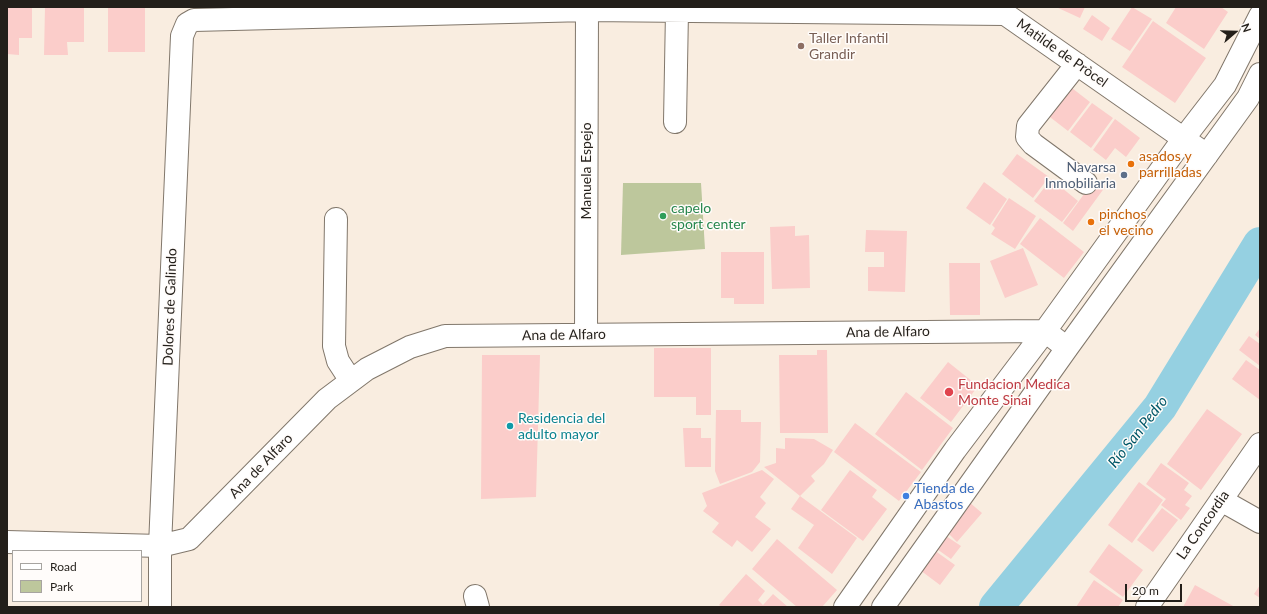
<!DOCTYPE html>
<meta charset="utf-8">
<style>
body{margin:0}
#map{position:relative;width:1267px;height:614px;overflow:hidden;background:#f9ede0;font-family:Lato,sans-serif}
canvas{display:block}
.frame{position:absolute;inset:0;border:8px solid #231f1a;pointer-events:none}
.legend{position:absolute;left:12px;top:550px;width:130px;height:52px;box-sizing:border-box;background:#fffcfa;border:1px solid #a7a4a0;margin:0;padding:5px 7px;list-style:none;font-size:12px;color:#231f1a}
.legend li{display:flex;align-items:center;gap:8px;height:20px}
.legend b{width:20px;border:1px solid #a7a4a0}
.north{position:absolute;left:1215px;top:12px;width:40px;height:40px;-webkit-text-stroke:3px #fffcfa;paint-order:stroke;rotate:70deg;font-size:11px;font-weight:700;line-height:16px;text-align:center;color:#231f1a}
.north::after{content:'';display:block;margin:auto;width:14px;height:18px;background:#231f1a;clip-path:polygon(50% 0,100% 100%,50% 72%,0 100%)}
.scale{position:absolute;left:1125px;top:584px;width:57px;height:18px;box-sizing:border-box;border:2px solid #231f1a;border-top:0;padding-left:5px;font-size:12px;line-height:14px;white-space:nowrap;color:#231f1a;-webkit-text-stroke:3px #fffcfa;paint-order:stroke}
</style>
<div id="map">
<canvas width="1267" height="614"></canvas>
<div class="frame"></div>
<ul class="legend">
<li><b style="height:5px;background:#fff"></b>Road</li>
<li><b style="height:11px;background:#bdc79c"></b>Park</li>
</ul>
<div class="north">N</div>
<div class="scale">20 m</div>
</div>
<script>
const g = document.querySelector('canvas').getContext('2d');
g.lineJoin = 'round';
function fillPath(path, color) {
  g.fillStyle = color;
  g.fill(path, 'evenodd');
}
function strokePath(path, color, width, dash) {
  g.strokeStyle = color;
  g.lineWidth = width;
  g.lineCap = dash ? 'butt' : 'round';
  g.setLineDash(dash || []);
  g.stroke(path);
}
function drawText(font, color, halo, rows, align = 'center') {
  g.font = font + ' Lato,sans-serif';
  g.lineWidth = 3;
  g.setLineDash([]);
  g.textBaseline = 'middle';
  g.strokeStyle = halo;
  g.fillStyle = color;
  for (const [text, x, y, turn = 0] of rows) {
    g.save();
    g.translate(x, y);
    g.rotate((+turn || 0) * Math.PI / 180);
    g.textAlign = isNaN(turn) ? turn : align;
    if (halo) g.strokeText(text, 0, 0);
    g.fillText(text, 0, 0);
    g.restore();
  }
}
fillPath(new Path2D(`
 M623,183H701L705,249L621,255Z`), '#bdc79c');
strokePath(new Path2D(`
 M996,607L1160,407L1260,244`), '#95d0e1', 34);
fillPath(new Path2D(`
 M45,7H84V42H67L68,55H44Z
 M108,7H145V52H108Z
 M1056,7H1085L1080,18Z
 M1132,7L1152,19L1130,51L1111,39Z
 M1176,7H1221L1228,12L1204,49L1166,23Z
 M7,8H32V38H19V55L7,54Z
 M1092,15L1110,28L1102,41L1083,29Z
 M1153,21L1206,58L1175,103L1122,67Z
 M1068,85L1090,102L1068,131L1046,114Z
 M1092,103L1113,118L1091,148L1070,132Z
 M1115,119L1140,138L1126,157L1115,148L1106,160L1093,150Z
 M1017,154L1049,177L1033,198L1002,174Z
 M1051,179L1078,201L1062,222L1034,201Z
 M1095,179L1105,187L1073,231L1063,223Z
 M984,182L1007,199L990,225L966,208Z
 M1009,198L1036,216L1015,249L991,234L995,228L992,225Z
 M1040,218L1084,252L1064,278L1020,244Z
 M795,226V236L809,235L810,288L772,289L770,227Z
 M866,230L907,231L905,292L868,291V267H884V252H865Z
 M1023,248L1038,285L1005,298L990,261Z
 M721,252H764V304H734V298H721Z
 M949,263H980V315H950Z
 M1260,328V339L1255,335Z
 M1249,336L1260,344V366L1239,350Z
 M654,348H711V415H696V397H654Z
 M817,350H827L828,433H780L779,355H817Z
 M482,355H540L536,497L481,499Z
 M1246,360L1260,370V400L1232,379Z
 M948,362L978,386L951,422L920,398Z
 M906,392L953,428L922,470L875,434Z
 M1207,409L1242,434L1201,490L1167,464Z
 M716,410H741V422H761L760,462L752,472L720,484L715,471Z
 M855,423L921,472L899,501L834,452Z
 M683,428H701V438H711V467H685Z
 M785,438L814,439L833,450L824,464L811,476L815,481L800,496L764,467L776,463V448L785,449Z
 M1161,463L1189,483L1184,490L1192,496L1185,505L1190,508L1181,520L1161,505L1166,499L1146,484Z
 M762,470L774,479L760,497L766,503L755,517L771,529L752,552L737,540L732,547L712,532L719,523L703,511L707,506L702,493Z
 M850,470L877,490L872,497L887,509L863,541L821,510Z
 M1139,482L1163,500L1132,543L1108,525Z
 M800,496L857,538L832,574L798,548L814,525L791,509Z
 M969,502L982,513L957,542L945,530Z
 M1162,508L1178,520L1153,552L1137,540Z
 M943,534L961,546L951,559L934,547Z
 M777,539L837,590L822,607H797L752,569Z
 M1109,544L1143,570L1123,597L1089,572Z
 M934,550L955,565L940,585L920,570Z
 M746,574L765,591L758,600L763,605L773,594L788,607H722L719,605Z
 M1094,580L1123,600L1118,607H1076Z
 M1195,585L1235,607H1183Z
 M1260,585V598L1254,594Z`), '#fbcdca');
const minor = new Path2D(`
 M1077,64L1028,126L1027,137L1033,144L1086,183
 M675,122L677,11
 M336,219L334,346L338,361L351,381
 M586,335L587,7
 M1221,500L1260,522
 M7,542L160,546L189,539L327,399L367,369L410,347L445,336L1045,331L1067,348
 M475,596L478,607
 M160,607V546L182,36L187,24L194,20L587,10L1005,14L1207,155
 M845,607L955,450L1045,331L1184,138L1225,85L1260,16
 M883,607L1067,348L1248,98L1260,74
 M1147,607L1260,444`);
strokePath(minor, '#81776b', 24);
strokePath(minor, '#fff', 22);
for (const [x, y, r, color] of [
 [801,46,4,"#8d6e63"],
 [1131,164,4,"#e8710a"],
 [1124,175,4,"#5c6f8a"],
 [663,216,4,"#2e9e5b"],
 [1091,222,4,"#e8710a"],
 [949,392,5,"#e0444e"],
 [510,426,4,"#0f9aa8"],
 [906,496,4,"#3f7fe0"]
]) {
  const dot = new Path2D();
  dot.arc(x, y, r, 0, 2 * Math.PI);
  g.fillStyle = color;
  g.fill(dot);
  strokePath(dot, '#fffcfa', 1.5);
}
drawText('14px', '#785e54', '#fffcfa', [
 ["Taller Infantil",809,38],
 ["Grandir",809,54]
], 'left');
drawText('14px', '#231f1a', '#fffcfa', [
 ["Matilde de Pròcel",1062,53,35],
 ["Manuela Espejo",586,171,-90],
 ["Dolores de Galindo",170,307,-88],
 ["Ana de Alfaro",888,332,-1],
 ["Ana de Alfaro",564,335,-1],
 ["Ana de Alfaro",261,466,-46],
 ["La Concordia",1203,525,-55]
]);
drawText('14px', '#c56008', '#fffcfa', [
 ["asados y",1139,156],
 ["parrilladas",1139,172],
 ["pinchos",1099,214],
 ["el vecino",1099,230]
], 'left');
drawText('14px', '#4e5e75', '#fffcfa', [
 ["Navarsa",1116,167],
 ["Inmobiliaria",1116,183]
], 'right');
drawText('14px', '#27864d', '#fffcfa', [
 ["capelo",671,208],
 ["sport center",671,224]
], 'left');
drawText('14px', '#be3a42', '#fffcfa', [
 ["Fundacion Medica",958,384],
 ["Monte Sinai",958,400]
], 'left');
drawText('14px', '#0d838f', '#fffcfa', [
 ["Residencia del",518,418],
 ["adulto mayor",518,434]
], 'left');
drawText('14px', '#366cbe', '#fffcfa', [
 ["Tienda de",914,488],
 ["Abastos",914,504]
], 'left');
drawText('italic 15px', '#005768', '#fffcfa', [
 ["Río San Pedro",1138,432,-52]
]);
</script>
